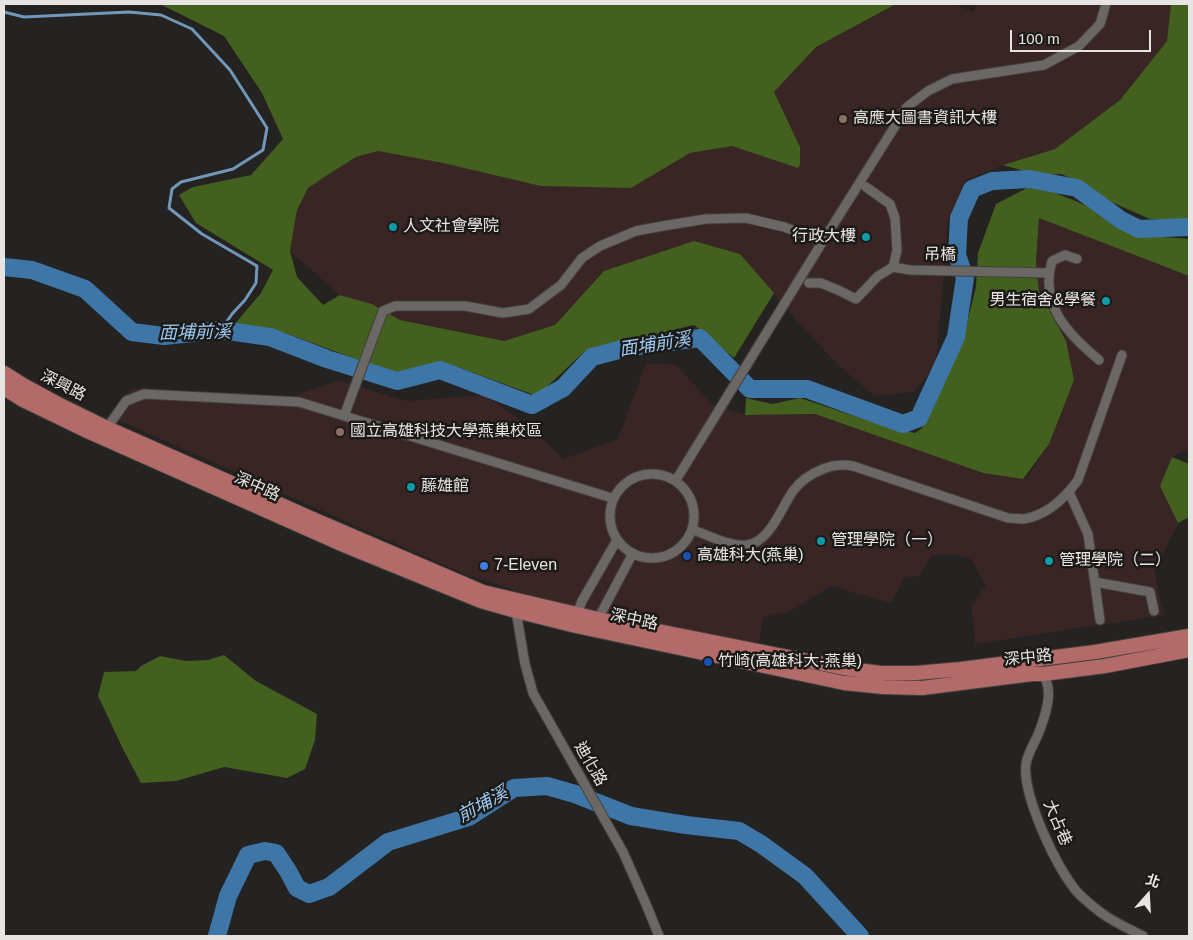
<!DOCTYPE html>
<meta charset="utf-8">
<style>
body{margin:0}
#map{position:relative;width:1193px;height:940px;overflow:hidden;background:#252321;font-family:Helvetica,"Noto Sans TC",sans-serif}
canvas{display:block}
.frame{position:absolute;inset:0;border:5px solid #e7e5e4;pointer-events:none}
.north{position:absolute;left:1123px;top:870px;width:50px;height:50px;-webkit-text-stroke:4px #1c1a17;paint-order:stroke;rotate:19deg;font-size:14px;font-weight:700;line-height:20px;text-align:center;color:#e7e5e4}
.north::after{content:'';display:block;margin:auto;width:18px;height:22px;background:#e7e5e4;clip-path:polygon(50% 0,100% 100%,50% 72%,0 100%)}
.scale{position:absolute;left:1010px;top:30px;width:141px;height:22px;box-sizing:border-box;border:2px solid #e7e5e4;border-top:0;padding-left:6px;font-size:15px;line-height:18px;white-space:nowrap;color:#e7e5e4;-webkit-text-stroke:4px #1c1a17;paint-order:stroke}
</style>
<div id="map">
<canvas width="1193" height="940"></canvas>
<div class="frame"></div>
<div class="north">北</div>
<div class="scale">100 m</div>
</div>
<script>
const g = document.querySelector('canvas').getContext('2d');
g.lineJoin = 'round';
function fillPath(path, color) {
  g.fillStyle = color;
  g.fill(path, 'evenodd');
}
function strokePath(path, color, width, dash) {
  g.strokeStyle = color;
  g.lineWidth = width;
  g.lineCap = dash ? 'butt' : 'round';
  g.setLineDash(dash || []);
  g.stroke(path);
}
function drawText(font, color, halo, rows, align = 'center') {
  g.font = font + ' Helvetica,"Noto Sans TC",sans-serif';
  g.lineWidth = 5;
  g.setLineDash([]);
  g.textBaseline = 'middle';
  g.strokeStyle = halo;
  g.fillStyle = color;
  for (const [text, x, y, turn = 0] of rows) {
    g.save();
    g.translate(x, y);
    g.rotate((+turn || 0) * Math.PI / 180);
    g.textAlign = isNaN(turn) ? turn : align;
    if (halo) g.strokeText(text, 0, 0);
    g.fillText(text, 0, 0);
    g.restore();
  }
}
fillPath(new Path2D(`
 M897,4H952L974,12L975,4H1171L1167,41L1120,100L1055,149L1003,165L965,181L947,223L945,257L936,364L914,392L875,396L838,365L796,320L740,254L694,241L604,271L555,325L504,341L400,320L372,304L340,295L290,251L297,210L308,188L326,176L356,157L378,151L443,163L631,188L690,153L731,145L800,147L773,92L816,47Z
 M1039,218L1189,276V449L1172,457L1161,486L1178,523L1155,570L1158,593L1165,615L975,644L974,628L971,607L986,585L971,559L956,555H932L919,576L905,577L891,603L831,586L789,612L764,617L758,645L623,618L545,600L462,573L111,417L131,388L294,396L339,380L406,401L485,395L528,426L564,459L618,439L646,363L676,365L713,405L745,415L815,414L983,473L1026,479L1049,444L1066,341L1039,291L1036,263Z`), '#392524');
fillPath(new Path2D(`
 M160,4H896L816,47L774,92L800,147V165L798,168L732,146L690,153L631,188L541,186L443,163L378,151L356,157L326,176L308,188L297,210L290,251L297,277L323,305L340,295L372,304L400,320L504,341L555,325L604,271L694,241L740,254L774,293L734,358L694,325L585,351L537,396L444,362L400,374L353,358L285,333L234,325L261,293L273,270L196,223L179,195L193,187L251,175L283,139L262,93L224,36Z
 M1171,4H1189V220L1150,219L1109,201L1078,181L1061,174L1038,175L1003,165L1055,149L1120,100L1167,41Z
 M1027,188L1053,192L1085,205L1113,225L1136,235L1189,239V276L1039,218L1036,263L1039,291L1066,341L1074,380L1049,444L1023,479L983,473L815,414L745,415L746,398L772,404L800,398L875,423L915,433L922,428L963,339L976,287L978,253L996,204Z
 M1172,457L1189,464V517L1178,523L1160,486Z
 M224,655L256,681L317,714L315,740L305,769L287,778L224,767L176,781L141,783L123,749L98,696L104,672L136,671L141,666L160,656L186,661L208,660Z`), '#43601e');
strokePath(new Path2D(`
 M4,12L24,17L129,12L161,15L192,29L230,70L267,128L263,150L233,169L181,182L172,189L169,208L202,234L257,266L256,283L245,300L232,314L221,330`), '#7197ba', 3);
strokePath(new Path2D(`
 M4,267L32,270L85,289L132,332L164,336L221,330L270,337L327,359L397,381L440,370L532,405L563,388L592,357L630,347L700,338L750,389H807L903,424L919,418L956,337L965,278L957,255L959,218L972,189L992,181L1029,179L1077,188L1121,220L1139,229L1189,227
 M217,936L228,896L248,855L265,851L276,853L288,871L297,888L309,894L329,887L388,842L469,817L514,788L547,786L575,794L631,816L686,825L739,831L761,844L805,876L860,936`), '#3e76a8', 18);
const street = new Path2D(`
 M866,187L890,204L895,218L897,250L893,267
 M1077,259L1065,255L1052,261C1039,305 1068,334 1099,360
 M809,283H821L840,291L856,299L878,276L893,267L910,270L1049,273
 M344,416L383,311L395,306H465L503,313L529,309L561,285L582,258L600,246L636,231L663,226L706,219L746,218L784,227L823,241
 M107,428L126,401L144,394L299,402L612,498
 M610 516a42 42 0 1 1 84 0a42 42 0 1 1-84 0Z
 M676,480L823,241L907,107L928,91L952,79L1044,65L1079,46L1100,24L1106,4
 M1069,492L1088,534L1100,620
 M693,530C708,535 731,547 747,545C770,542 781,508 793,491C801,480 810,474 823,469C833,465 842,464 853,466L1008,518C1013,518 1019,519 1024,519C1047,515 1065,498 1078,480L1122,355
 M1095,582L1150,592L1154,611
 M516,608V611L525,664L533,693L623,852L646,904L659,936
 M578,618L577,614L582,601L617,540
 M596,620L598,619L633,553
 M1041,671C1052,686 1049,701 1044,718C1042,723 1041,728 1039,732C1035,743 1028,752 1026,764C1022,795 1058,873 1080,895C1087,901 1095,909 1103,914C1115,923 1130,929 1143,936`);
const primary = new Path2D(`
 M4,373L23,385L58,404L107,428L315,520L483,592L598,619L849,669L881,673H916L961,669L1095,652L1189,636
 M4,388L23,400L85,430L346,546L481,601L516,611L576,626L844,683L883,687L922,688L1032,674H1043L1105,666L1189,650`);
strokePath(street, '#43403e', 11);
strokePath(primary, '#43403e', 16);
strokePath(street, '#6a6764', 9);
strokePath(primary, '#b26b69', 14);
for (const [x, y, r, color] of [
 [843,119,5,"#8d6e63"],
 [393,227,5,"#0f9aa8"],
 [866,237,5,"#0f9aa8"],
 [1106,301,5,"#0f9aa8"],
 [340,432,5,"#8d6e63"],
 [411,487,5,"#0f9aa8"],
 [821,541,5,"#0f9aa8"],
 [687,556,5,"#1a4fb4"],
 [1049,561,5,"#0f9aa8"],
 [484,566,5,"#3f7fe0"],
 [708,662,5,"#1a4fb4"]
]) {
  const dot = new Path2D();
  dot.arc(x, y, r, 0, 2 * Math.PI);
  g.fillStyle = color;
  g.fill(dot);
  strokePath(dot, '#1c1a17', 2);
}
drawText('16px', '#e7e5e4', '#1c1a17', [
 ["高應大圖書資訊大樓",853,119],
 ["人文社會學院",403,227],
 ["行政大樓",856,237,"right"],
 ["男生宿舍&學餐",1096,301,"right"],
 ["國立高雄科技大學燕巢校區",350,432],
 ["藤雄館",421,487],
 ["管理學院（一）",831,541],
 ["高雄科大(燕巢)",697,556],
 ["管理學院（二）",1059,561],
 ["7-Eleven",494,566],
 ["竹崎(高雄科大-燕巢)",718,662]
], 'left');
drawText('16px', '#e7e5e4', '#1c1a17', [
 ["吊橋",940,255,1],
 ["深興路",63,386,27],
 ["深中路",257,487,24],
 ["深中路",634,620,12],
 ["深中路",1028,658,-6],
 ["迪化路",590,764,60],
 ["大占巷",1057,823,67]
]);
drawText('italic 18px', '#9bc8f3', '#1c1a17', [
 ["面埔前溪",195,333,-1],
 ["面埔前溪",655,345,-9],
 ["前埔溪",483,805,-29]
]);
</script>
